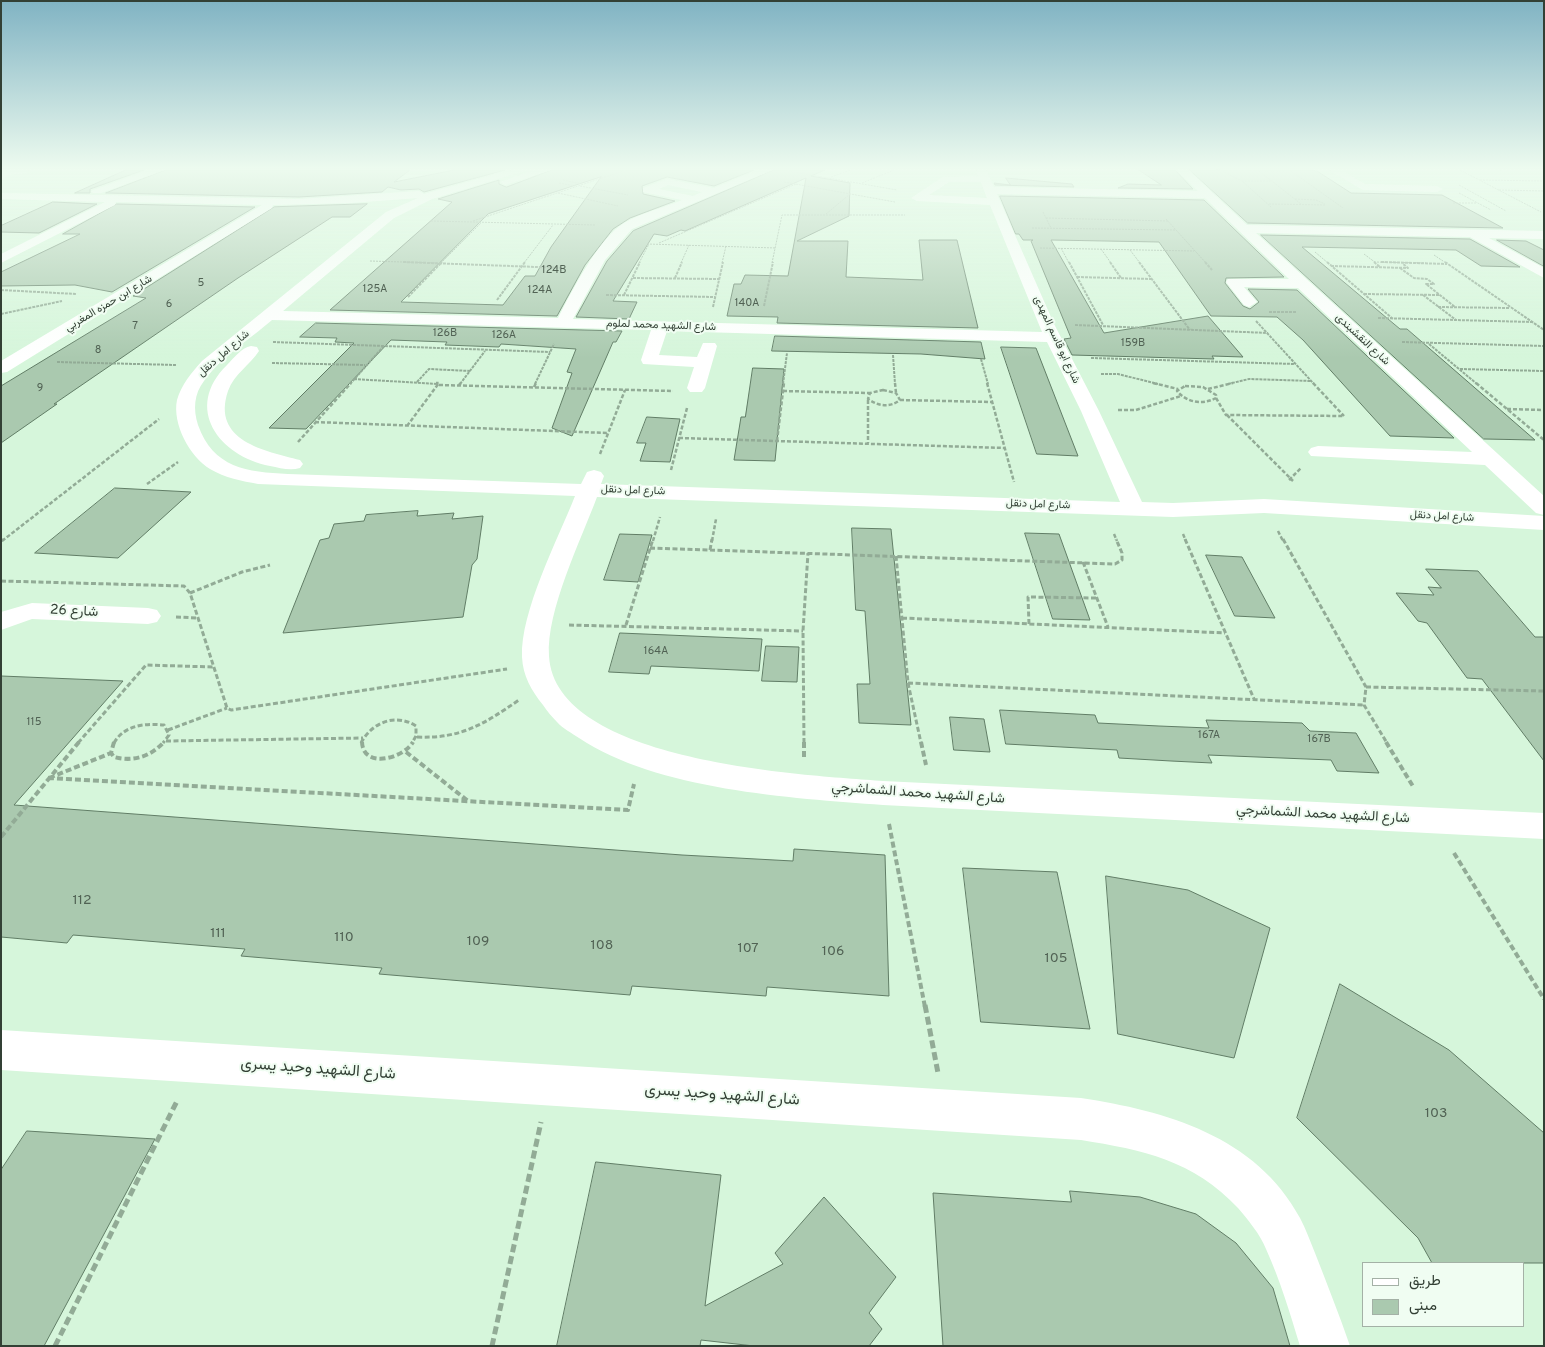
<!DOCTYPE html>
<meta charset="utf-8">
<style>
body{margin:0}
#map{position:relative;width:1545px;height:1347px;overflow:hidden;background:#d6f6db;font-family:Overpass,Vazirmatn,sans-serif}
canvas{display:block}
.frame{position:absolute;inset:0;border:2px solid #334035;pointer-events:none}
.legend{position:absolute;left:1362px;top:1262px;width:162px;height:65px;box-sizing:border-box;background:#f0fdf2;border:1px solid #a4b1a6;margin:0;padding:6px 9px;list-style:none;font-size:15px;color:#334035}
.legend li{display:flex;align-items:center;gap:10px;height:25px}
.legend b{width:25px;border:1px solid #a4b1a6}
</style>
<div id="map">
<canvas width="1545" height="1347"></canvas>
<div class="frame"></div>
<ul class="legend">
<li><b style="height:6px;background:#fff"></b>طريق</li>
<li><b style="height:14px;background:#aac9af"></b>مبنى</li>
</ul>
</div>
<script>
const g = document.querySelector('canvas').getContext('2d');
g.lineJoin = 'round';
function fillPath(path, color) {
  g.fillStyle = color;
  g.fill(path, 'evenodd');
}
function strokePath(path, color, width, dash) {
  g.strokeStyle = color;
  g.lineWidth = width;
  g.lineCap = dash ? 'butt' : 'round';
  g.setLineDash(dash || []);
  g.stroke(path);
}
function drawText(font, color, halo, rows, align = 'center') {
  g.font = font + ' Overpass,Vazirmatn,sans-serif';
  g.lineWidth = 4;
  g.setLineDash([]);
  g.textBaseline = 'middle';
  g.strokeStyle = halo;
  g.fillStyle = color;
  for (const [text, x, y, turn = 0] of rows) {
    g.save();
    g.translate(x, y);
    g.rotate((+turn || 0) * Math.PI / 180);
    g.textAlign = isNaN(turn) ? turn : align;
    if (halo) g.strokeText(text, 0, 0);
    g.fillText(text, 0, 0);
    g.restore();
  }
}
const building = new Path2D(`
 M126,170H144L90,189V193H75Z
 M166,170H410L394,182L454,170H505L424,192L419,189L401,190L388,187L382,192L299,197L106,193Z
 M552,170H754L714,186L667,177L642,186L643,194L675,201L630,218L613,229L585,265L557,316L330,310L452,202L438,199L499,180V184L506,187ZM601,177L551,247L535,276H525L503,305L401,302L488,214Z
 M774,170H825L811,176L850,183L849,216L797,241H848L846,277L923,280L919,240H957L978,328L777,323L778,317L727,316L734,284H741L745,275L788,276L806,178L685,231L681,230L667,236L654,234L613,301L637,302L629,319L576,317L607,261L633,231Z
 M1139,170H1175L1193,189L1118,188L1128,184L1161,185Z
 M1190,170H1311L1317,171L1351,193L1442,195L1503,228L1248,223Z
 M1006,178L1072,184L1074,187L995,185L994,183L1010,185Z
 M1000,196L1204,200L1284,277L1226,278L1225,283L1243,306L1250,309L1259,302L1248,289L1297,290L1454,438L1390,436L1303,340L1277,317L1211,316L1159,242L1051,240L1104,333L1208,316L1243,357L1212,356L1214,359L1072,355L1064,339L1071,338L1031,241L1033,240H1023L1019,234H1016Z
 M53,202L97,204L39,233L1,232V226Z
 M117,204L255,207L112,292L75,285L1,286V272L80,234H63Z
 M367,204L350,217H332L238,278L54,404H57L1,443V386L146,298L133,296L274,207Z
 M1261,235L1470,239L1520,267L1481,266L1456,250L1302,247L1400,329H1407L1535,440L1484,439Z
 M1497,240L1526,241L1544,250V266Z
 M316,323L622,331L616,342H613L572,436L552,428L572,373L567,372L576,349L501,344L499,347L445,345L447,342L391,340L306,429L269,428L354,343L335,342L337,338L300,337Z
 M775,336L981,342L985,359L921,354L772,351Z
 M1001,347L1036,348L1078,456L1037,454Z
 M753,368L784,369L775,461L734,460L741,417H745Z
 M647,417L680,419L670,462L640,461L646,443H637Z
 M115,488L191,492L118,558L35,553Z
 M418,511L417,516L454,513L452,519L483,516L477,559L472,565L463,617L283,633L320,540L329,538L334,524L364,521L366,515Z
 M852,528L891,529L911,725L859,723L857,684H870L865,611L856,610Z
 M1025,533L1059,534L1090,620L1053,619Z
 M620,534L652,535L638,582L604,580Z
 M1206,555L1242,557L1275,618L1235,616Z
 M1426,569L1478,571L1535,637H1544V761L1482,679L1467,678L1427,623L1418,621L1396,593L1434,595L1428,587L1441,588Z
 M620,633L762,639L759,671L651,666L649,674L609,672Z
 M766,646L799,647L797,682L762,681Z
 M1,676L123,681L14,805L682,855L793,861L794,849L885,855L889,996L767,987L766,996L632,986L630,995L379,974L382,968L241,956L245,949L73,935L67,943L1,937Z
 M1000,710L1095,715L1098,723L1159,726L1209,728L1206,720L1302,723L1310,731L1356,733L1379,773L1337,771L1331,760L1208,755L1212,763L1171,761L1119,758L1117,750L1006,744Z
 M950,717L984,719L990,752L954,750Z
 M963,868L1057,872L1090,1029L981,1022Z
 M1106,876L1188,890L1270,928L1234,1058L1118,1034Z
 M1340,984L1449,1050L1544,1133V1263H1432L1418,1238L1297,1118Z
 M27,1131L155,1139L44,1346H1V1170Z
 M596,1162L721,1175L705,1306L783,1264L775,1253L824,1197L896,1277L869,1313L882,1329L869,1346H754L701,1340L700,1346H557Z
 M1070,1191L1140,1197L1196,1214L1236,1243L1273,1288L1290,1346H943L933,1193L1071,1202Z`);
fillPath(building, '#aac9af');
strokePath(building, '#617d66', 1);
strokePath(new Path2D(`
 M1216,170L1291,172
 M1460,170L1541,212
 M1500,170L1502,171
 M788,171L897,190
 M1222,171L1242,181L1271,207
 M1259,171L1301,204
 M1291,171L1343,208
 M802,173L811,170
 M831,177L851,170
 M563,180L582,184
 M1480,180L1544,181
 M1242,181H1271
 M784,182L895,202
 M559,183L575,186
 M862,183L894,170
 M1459,185L1506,211
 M580,186L628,195
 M1499,190L1544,191
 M558,193L618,206
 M1459,193L1491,210
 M1295,199L1316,200L1325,204
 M1453,203H1477
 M1269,204L1326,205
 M1043,212L1051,228
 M826,214L850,194
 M1046,218L1168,221
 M1166,219L1206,263
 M431,221L595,225
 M473,221L626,170
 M1032,228L1176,230
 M659,243L796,184
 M647,244L776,248
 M1040,248L1194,251
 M1061,248L1069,263
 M1101,249L1111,263
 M1130,250L1140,263
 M1315,252L1328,263
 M1364,254L1376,263
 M1434,255L1446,263
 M370,261L437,263
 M1374,262L1426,263
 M441,263L481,223
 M524,263L553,225
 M639,263L649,244
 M681,263L689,245
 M722,263L726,246
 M772,263L782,215H905`), '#92ab96', 1, [2, 1]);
strokePath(new Path2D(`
 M403,262L564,268
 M1069,262L1103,325
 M1110,262L1121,278
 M1139,262L1190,330
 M1205,262L1212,270
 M1327,262L1393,319
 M1374,262L1380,267
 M1381,262L1447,264
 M1445,262L1544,330
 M1331,266L1408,268L1402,263
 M1400,268L1414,278L1427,279L1434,284H1426L1455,307
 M1077,277L1151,279
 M633,278L719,279
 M675,278L682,262
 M1,290L76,294
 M1364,294L1440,295
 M606,295L715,297
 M624,295L640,262
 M1423,295L1456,320
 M408,297L442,262
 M497,300L525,262
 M764,306L773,262
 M713,307L723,262
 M1438,307L1510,308
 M1269,312H1297
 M1,314L62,301
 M1378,318L1532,322
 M1256,321L1314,384
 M1075,325L1268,333
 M273,342L550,352
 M1402,342L1544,346
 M1429,344L1477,384
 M893,355L895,384
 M1091,358L1295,364
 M981,359L988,384
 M57,362L176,365
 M272,363L365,365
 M1460,369L1544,371
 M1101,374H1118L1158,384
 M354,379L438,384
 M417,382L429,369L470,371
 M350,384L383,347
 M460,384L485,351
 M535,384L554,344
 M783,384L787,353
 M1228,384L1249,379L1311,381`), '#92ab96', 2, [3, 1]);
strokePath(new Path2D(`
 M895,383L896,393
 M987,383L1014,482
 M1153,383L1178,389
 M1313,383L1344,416
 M1476,383L1544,440
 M439,385L673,391
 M459,385L461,383
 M1185,386L1203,387L1216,395V398C1203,405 1187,403 1177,391Z
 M534,387L536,383
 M1208,389L1233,383
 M883,390L896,393L900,400C890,408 878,406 868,399L870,393Z
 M783,391L870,393
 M1216,398L1226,415L1344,416
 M868,400V443
 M900,400L993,402
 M1507,409L1544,410
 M1118,410H1136L1181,396
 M1227,415L1293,481
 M315,422L607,433
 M407,426L439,383H436
 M679,438L1005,448
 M777,441L784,383
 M298,442L351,383
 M600,454L625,390
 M671,470L687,408
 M1289,480L1301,468
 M147,484L178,462
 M1278,531L1283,541
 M1114,534L1117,541
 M1183,534L1186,541
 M2,541L159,419
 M653,541L660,517
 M712,541L716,519`), '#92ab96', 2.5, [4, 2]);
strokePath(new Path2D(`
 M1185,539L1254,699
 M1283,539L1366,687L1364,705L1387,743
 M1,541L3,539
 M650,548L1115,564L1122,560V553L1116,539
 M710,550L712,539
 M896,556L908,683L921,743
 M1083,562L1108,627
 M1,581L184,586L190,593L227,708L231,710L507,669
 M190,593L242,572L270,565
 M176,617L197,618
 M902,618L1225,633
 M1029,624L1028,597L1097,598
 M569,625L803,631
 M626,625L653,539
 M908,683L1364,705
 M1366,687L1544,691
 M168,730L227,708
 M417,737C461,739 484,724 519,700
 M166,741L363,738
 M78,743L146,665L213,667
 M114,743C124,725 145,723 164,725L169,735L163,743
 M361,743C372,722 396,713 416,726V736L412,743
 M804,743L803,631L808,553`), '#92ab96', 3, [5, 2.5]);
strokePath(new Path2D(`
 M114,742L111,753L114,757C133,762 150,757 164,742
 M362,742C363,769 403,759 413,742
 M804,742V758
 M921,742L926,765
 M1386,742L1414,788
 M406,752L468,801
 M48,778L628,810L634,784
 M49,778L111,753
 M889,824L925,1007
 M1,837L79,742
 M1454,853L1544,999`), '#92ab96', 4, [6, 3]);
strokePath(new Path2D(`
 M925,1005L938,1073
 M55,1346L178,1099
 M492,1346L541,1122`), '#92ab96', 5, [8, 4]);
fillPath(new Path2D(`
 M8,170H30L25,173L4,175L3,173Z
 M149,170H164L101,193H93L91,191Z
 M511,170H527L432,199L394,218L283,311L558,318C572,291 598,239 624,223C641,213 663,208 682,200L643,192V188L667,179L714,188L758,170H772L632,229L605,260L573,319L1042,332L990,205L917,201L911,198L943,177L978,176L976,170H986L994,187L1198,191L1177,170H1188L1247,225L1544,231V239L1489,238L1544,268V278L1470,237L1256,233L1544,496V515L1536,513L1485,465L1311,456L1308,452L1311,448L1318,446L1472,452L1298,288L1244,287L1257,302L1249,307L1244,305L1226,282L1228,279H1289L1205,198L997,194L1054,324L1099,411L1142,502L1173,503L1264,499L1544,516V530L1264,513L1173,517L597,497C581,540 546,611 549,656C555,763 805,775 883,781L1544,813V839L883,805C790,798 657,790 579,738C572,733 563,729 557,722C552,717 547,711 543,705C531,690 523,676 522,657C520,612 558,539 575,496L258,484C242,481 225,478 210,469C190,457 172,424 177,400C181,385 192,372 202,361L386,212L418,198L351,203L273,205L272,208L7,372L1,373V361L262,205L116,202L115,205L1,263V254L105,202L1,199V193L299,199L419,191L424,194ZM949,182H981L987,198L929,195ZM668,185L702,192L693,196L659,189ZM272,320L651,330L641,360L643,364L694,367L687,388L690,392H702L705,388L717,346L715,343H703L697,357L659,355L667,331L1047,342L1081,411L1120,502L601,484L604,476L601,472L594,470L587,472L581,484L288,474C247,472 213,468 198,425C193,409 194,394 204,381C221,357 250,339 272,320Z
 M535,170H550L505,185L500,182Z
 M1329,170H1341L1365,184L1437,186L1443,189L1437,192L1363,190Z
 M251,346L257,347L259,351C250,365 234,374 228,391C211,441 265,451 300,460L303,464L300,468C290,471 280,468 270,466C219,456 183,408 227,365C234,358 241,348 251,346Z
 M32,603L148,608L157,610L161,616L157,622L148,624L32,619L1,630V612Z
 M1,1030L1081,1098C1166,1111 1256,1136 1300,1218C1306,1229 1310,1241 1315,1253C1327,1284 1339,1314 1350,1346H1300C1290,1313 1280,1280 1266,1249C1260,1234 1248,1220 1238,1208C1193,1160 1143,1150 1081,1140L1,1070Z`), '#fff');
fillPath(new Path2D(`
 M7,170H20L1,179V172Z`), '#fff');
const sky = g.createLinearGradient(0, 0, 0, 358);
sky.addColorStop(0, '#80b3c3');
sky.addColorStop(0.47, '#edfbef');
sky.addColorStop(1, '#edfbef00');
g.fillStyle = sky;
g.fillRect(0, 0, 1545, 358);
drawText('11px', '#516254', null, [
 ["124B",554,271],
 ["5",201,284],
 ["125A",375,290],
 ["124A",540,291],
 ["140A",747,304],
 ["6",169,305],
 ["7",135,327],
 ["126B",445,334],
 ["126A",504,336],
 ["159B",1133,344],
 ["8",98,351],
 ["9",40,389],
 ["164A",656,652],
 ["115",34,723],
 ["167A",1209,736],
 ["167B",1319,740]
]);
drawText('11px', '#334035', '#f0fdf2', [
 ["شارع ابن حمزه المغربي",109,304,-31],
 ["شارع الشهيد محمد لملوم",661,326,2],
 ["شارع ابو قاسم المهدى",1056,340,65],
 ["شارع النقشبندى",1362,340,43],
 ["شارع امل دنقل",224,354,-41],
 ["شارع امل دنقل",633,491,2],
 ["شارع امل دنقل",1038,505,2],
 ["شارع امل دنقل",1442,517,3]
]);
drawText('14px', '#334035', '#f0fdf2', [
 ["شارع 26",74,612,3],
 ["شارع الشهيد محمد الشماشرجي",918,794,4],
 ["شارع الشهيد محمد الشماشرجي",1323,815,3]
]);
drawText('14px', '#516254', null, [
 ["112",82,901],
 ["111",218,934],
 ["110",344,938],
 ["109",478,942],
 ["108",602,946],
 ["107",748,949],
 ["106",833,952],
 ["105",1056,959],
 ["103",1436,1114]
]);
drawText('16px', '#334035', '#f0fdf2', [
 ["شارع الشهيد وحيد يسرى",318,1070,4],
 ["شارع الشهيد وحيد يسرى",722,1096,4]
]);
</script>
